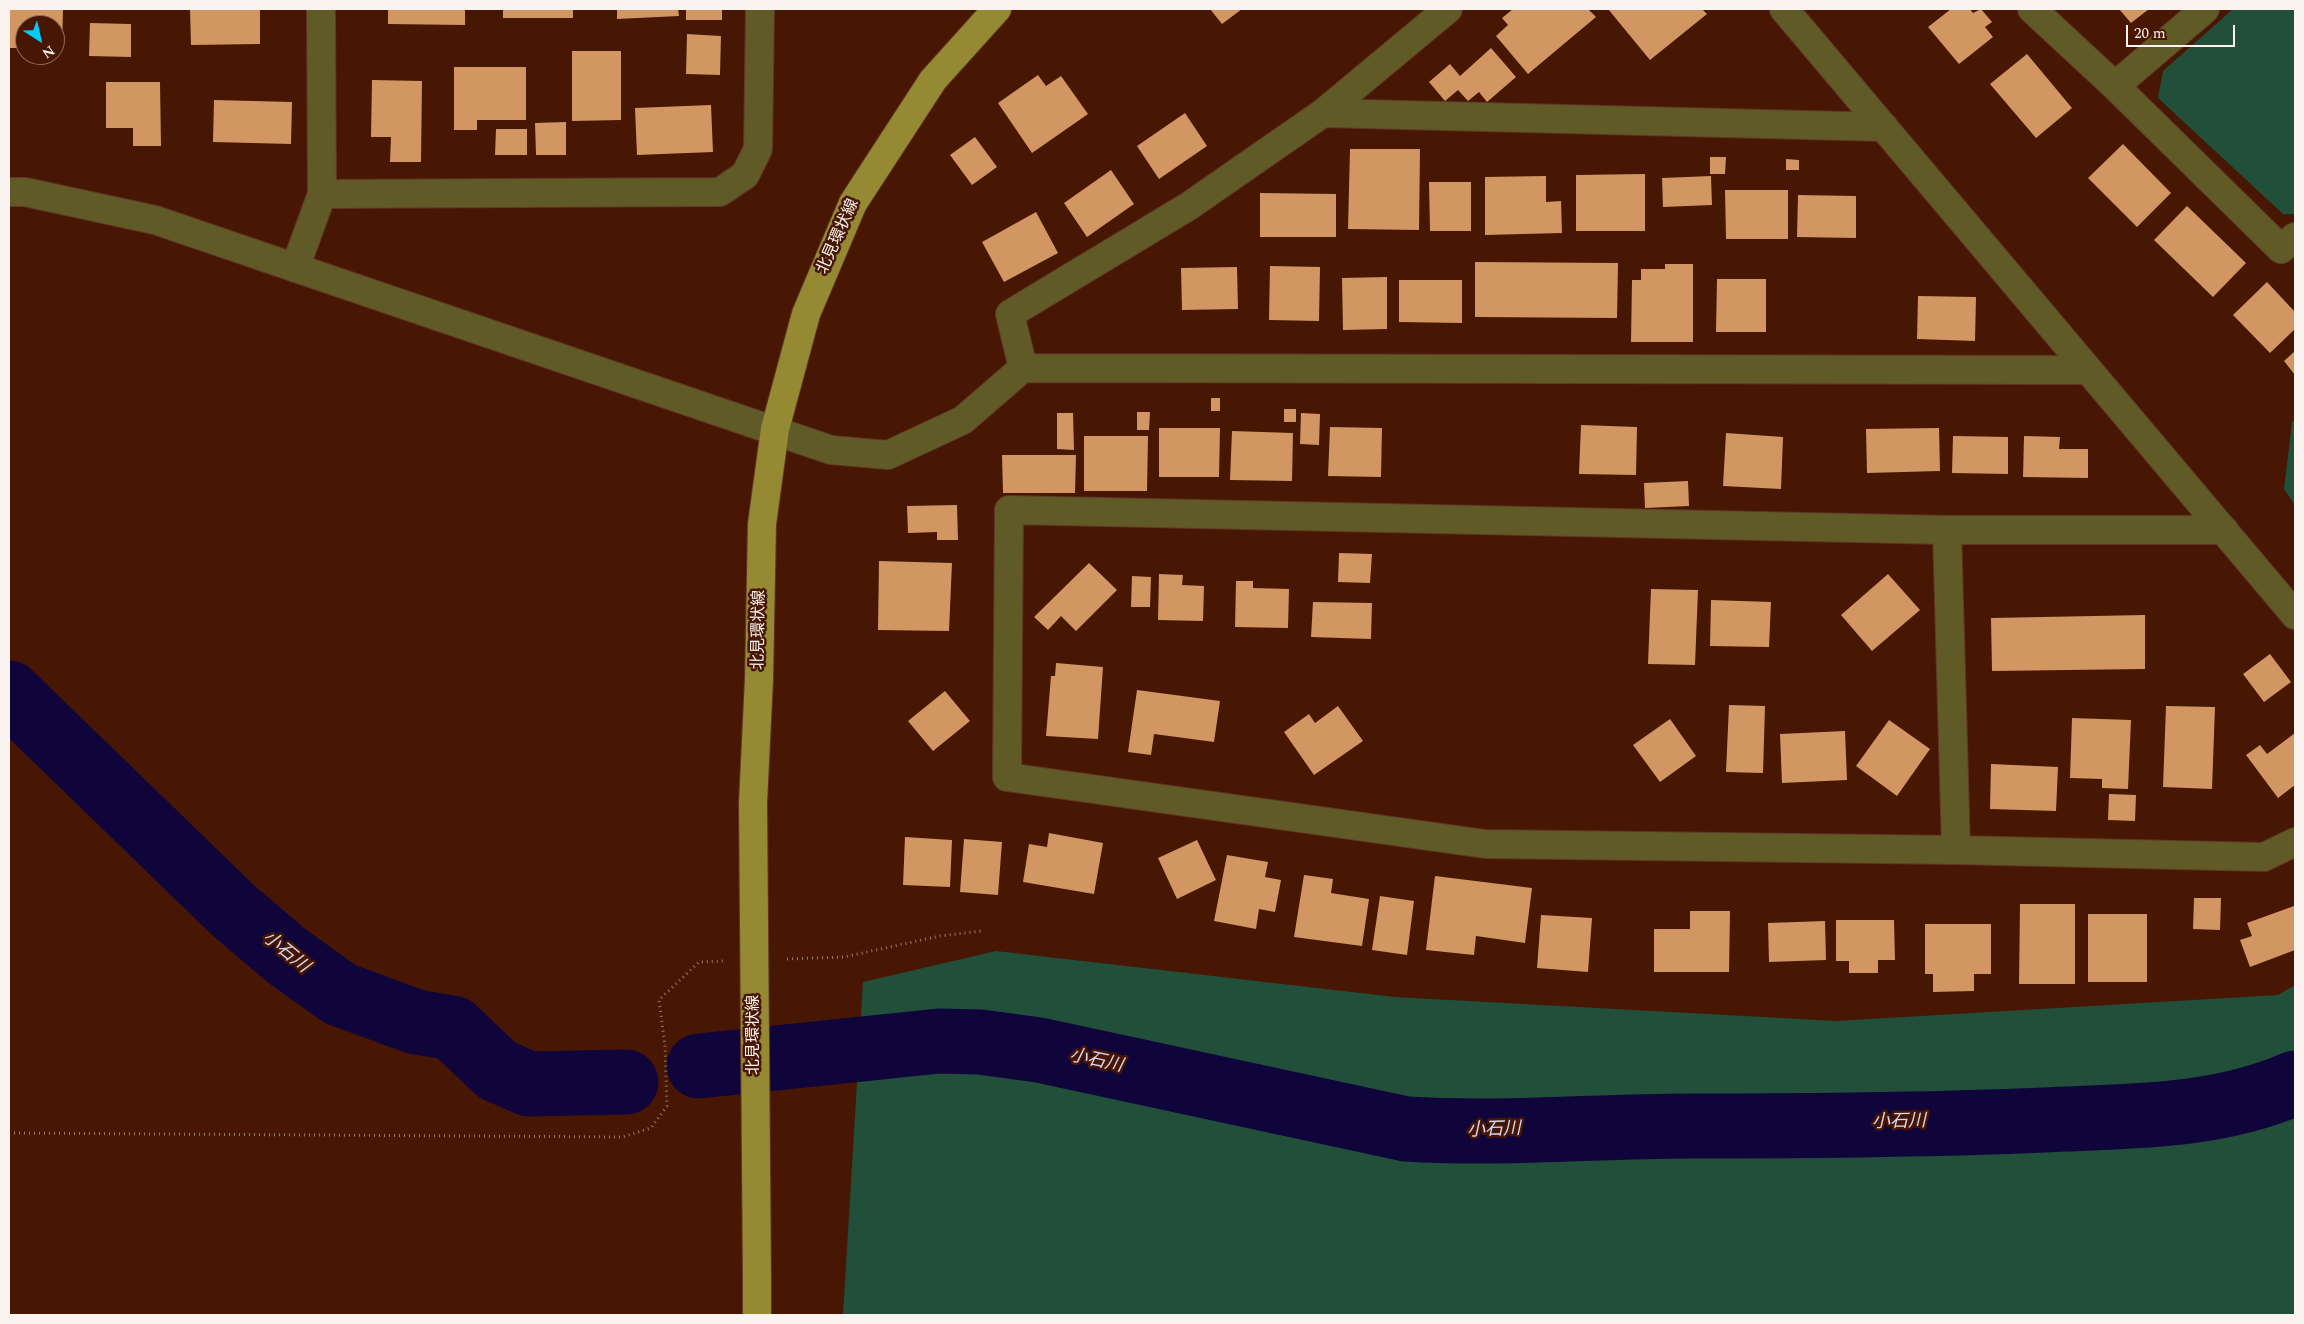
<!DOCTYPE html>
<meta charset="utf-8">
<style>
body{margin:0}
#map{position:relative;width:2304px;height:1324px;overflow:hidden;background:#471703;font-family:Spectral,serif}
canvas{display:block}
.frame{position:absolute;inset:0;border:10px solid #fbf3ef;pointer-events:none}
.north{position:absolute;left:15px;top:15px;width:50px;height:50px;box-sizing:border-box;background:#471703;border:1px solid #8f6f61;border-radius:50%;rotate:145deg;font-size:14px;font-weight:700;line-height:20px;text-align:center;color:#fbf3ef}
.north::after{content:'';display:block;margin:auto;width:18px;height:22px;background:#00cbf9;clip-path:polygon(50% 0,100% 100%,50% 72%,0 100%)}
.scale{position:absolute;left:2126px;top:25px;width:109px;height:22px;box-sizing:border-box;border:2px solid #fbf3ef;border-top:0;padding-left:6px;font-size:15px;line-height:18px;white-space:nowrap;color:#fbf3ef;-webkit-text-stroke:4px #471703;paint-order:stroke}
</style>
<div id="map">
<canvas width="2304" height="1324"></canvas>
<div class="frame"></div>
<div class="north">N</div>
<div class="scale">20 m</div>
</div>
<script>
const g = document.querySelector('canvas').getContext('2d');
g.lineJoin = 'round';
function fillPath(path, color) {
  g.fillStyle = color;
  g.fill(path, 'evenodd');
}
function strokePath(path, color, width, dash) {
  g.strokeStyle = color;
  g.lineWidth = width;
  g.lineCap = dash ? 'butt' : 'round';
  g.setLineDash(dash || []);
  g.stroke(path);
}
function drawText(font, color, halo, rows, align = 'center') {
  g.font = font + ' Spectral,"Noto Sans JP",serif';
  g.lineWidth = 5;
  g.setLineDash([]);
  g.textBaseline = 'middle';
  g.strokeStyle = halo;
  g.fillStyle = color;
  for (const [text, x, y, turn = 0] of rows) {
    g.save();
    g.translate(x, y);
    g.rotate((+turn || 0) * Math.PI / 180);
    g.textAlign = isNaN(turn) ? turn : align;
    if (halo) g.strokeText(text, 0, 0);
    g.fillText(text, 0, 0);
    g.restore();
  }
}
fillPath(new Path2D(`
 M2233,9H2295V214H2283L2158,98L2163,71Z
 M2295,420V505L2284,489L2292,422Z
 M996,951L1395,997L1836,1021L2278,995L2295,985V1315H843L863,982Z`), '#214f3a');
strokePath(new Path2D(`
 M9,693L234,911L287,956L340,994L416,1022L453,1028L497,1070L529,1084L626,1082
 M699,1066L939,1041L980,1042L1039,1050L1406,1129C1501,1135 1595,1126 1689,1126C1807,1126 1926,1125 2044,1120C2129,1116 2215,1118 2295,1083`), '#10053a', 65);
fillPath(new Path2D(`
 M9,9H63L62,49H55V25H25V48H9Z
 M190,9H260V44L191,45Z
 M388,9H465V25L388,24Z
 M503,9H573V18H503Z
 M617,9H678L679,16L617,19Z
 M686,9H722V20H686Z
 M1210,9H1242L1222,24Z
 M1513,9H1588L1596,17L1528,74L1496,36L1508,25L1502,18Z
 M1608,9H1702L1707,14L1650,60Z
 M1951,9H1970L1973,13L1981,9L1992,22L1985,27L1993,37L1959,64L1928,27Z
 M2119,9H2149L2131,23Z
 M90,23L131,24V57L89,56Z
 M687,34L721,36L720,75L686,74Z
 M1491,48L1516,77L1487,102L1479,92L1468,101L1458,90L1445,101L1429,82L1450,64L1460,76Z
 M572,51H621V120L572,121Z
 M2027,54L2072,108L2036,138L1990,84Z
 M454,67H526V120H477V130H454Z
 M1038,75L1046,86L1061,76L1088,114L1032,153L998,103Z
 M372,80L422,81L421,162H390L391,137H371Z
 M106,82H160L161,146H133V128H106Z
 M214,100L292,102L291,144L213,142Z
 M711,105L713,152L637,155L635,108Z
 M1185,113L1207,146L1159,179L1137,146Z
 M566,122V155H536L535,123Z
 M496,129H527V155H495Z
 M975,137L997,167L972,185L950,155Z
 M2123,144L2171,193L2137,227L2088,178Z
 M1350,149H1420L1419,230L1348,229Z
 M1710,157H1726L1725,174H1710Z
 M1786,159L1799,160V170H1786Z
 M1111,170L1134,204L1087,237L1064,203Z
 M1645,174V231H1576V175Z
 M1546,176V202L1561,201L1562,233L1485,235V177Z
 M1711,176L1712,205L1663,207L1662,178Z
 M1429,182H1471V231H1430Z
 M1725,190H1788V239H1726Z
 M1260,193L1336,194V237H1260Z
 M1798,195L1856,196V238L1797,237Z
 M2187,206L2246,263L2213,297L2154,240Z
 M1036,212L1058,253L1004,282L982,242Z
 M1475,262L1618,263L1617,318L1475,317Z
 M1665,264H1693V342H1631L1632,280H1641V269H1665Z
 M1270,266L1320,267L1319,321L1269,320Z
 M1237,267L1238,309L1182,310L1181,268Z
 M1387,277V329L1343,330L1342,278Z
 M1717,279H1766V332H1716Z
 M1399,280H1462V323L1399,322Z
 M2267,282L2295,312V329L2270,353L2233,315Z
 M1918,296L1976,297L1975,341L1917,339Z
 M2295,351V375L2284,361Z
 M1211,398H1220V411H1211Z
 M1284,409H1296V422H1284Z
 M1137,412H1150L1149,430H1137Z
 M1057,413H1073L1074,450L1057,449Z
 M1301,413L1320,414L1319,445L1300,444Z
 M1581,425L1637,427L1636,475L1579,474Z
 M1330,427L1382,428L1381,477L1328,476Z
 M1159,428H1220L1219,477H1159Z
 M1939,428L1940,471L1867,473L1866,429Z
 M1232,431L1293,433L1292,481L1230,480Z
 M1726,433L1783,437L1781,489L1723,486Z
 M1084,436H1148L1147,491H1084Z
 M1953,436L2008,437V474L1952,473Z
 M2024,436L2060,437L2059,449H2088V478L2023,477Z
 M1002,455H1076L1075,493H1003Z
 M1688,481L1689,506L1645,508L1644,483Z
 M957,505L958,540H937V532L908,533L907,506Z
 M1339,553L1372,554L1370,583L1338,582Z
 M879,561L952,563L949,631L878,630Z
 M1089,563L1117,590L1076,631L1061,616L1048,630L1034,617Z
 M1159,574L1183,575L1182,585L1204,586L1203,621L1158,620Z
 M1888,574L1920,610L1872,651L1841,615Z
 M1132,576L1151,577L1150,607H1131Z
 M1236,581H1253V588L1289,589L1288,628L1235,627Z
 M1651,589L1698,590L1695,665L1648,664Z
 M1711,600L1771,602L1769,647L1710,646Z
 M1313,602L1372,603L1371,639L1311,637Z
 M2145,615V669L1992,671L1991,618Z
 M2270,654L2291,682L2264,702L2243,674Z
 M1056,663L1103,667L1098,739L1046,736L1051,676H1055Z
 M1137,690L1220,701L1214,742L1154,734L1151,755L1128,752Z
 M945,691L970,721L933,751L908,721Z
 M1729,705L1765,706L1763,773L1726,772Z
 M1338,706L1363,741L1314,775L1284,732L1309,714L1315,723Z
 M2166,706L2215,707L2212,789L2163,787Z
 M2072,718L2131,720L2128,789L2102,788V779L2070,778Z
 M1670,719L1696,756L1660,782L1633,745Z
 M1889,720L1930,749L1897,796L1856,766Z
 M1845,731L1847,780L1782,783L1780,734Z
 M2295,733V785L2278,798L2246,755L2260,745L2267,754Z
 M1991,764L2058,767L2056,811L1990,809Z
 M2109,794L2136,795L2135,821L2108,820Z
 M1049,833L1103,843L1094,894L1023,882L1029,844L1047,847Z
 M905,837L952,840L950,887L903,885Z
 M964,839L1002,842L998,895L960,892Z
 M1197,840L1216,880L1177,899L1158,858Z
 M1227,855L1268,862L1265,877L1281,880L1275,912L1259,909L1256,929L1214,921Z
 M1304,875L1333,879L1331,893L1369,899L1362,946L1294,937Z
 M1435,876L1532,888L1525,943L1476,936L1474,955L1426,950Z
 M1380,896L1414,901L1407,955L1372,950Z
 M2194,898H2221L2220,930L2193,929Z
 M2020,904H2075V984H2019Z
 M2294,906L2295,950L2250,967L2240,940L2252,936L2247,923Z
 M1690,911H1730L1729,972H1654V929H1690Z
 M2088,914H2147V982H2088Z
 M1541,915L1592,918L1588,972L1537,968Z
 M1836,920H1894L1895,960H1878V973H1849V961H1836Z
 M1825,921L1826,960L1769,962L1768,923Z
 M1925,924H1991V974H1974V991L1933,992V974H1925Z`), '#d19661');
const minor = new Path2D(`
 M321,9L322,194
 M1784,9L2295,615
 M2032,9L2115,86L2281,249L2295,237
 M2115,86L2205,9
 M1323,113L1884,127
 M9,192H25L155,220L831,450L888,455L963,420L1023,368L2087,370
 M295,268L322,194L720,192L745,175L758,149L760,9
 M1023,368L1010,314L1189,206L1323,113L1448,9
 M1947,530L1956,850
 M2224,530H1947L1009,510L1007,777L1485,844L1956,850L2264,857L2295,842`);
const major = new Path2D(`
 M753,803L759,679L762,524L775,429L806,314L853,203L933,80L997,9
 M757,1315V1280`);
strokePath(minor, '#603624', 30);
strokePath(major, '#603624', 30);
strokePath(new Path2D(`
 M787,959L844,957L940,936L981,931
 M9,1133L623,1137L651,1128L667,1106L665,1046L659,1000L699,962L723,961`), '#96786b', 3, [1, 4]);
strokePath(minor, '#605a27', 28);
strokePath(major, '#958933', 28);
const majorBridge = new Path2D(`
 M753,803L757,1280`);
strokePath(majorBridge, '#603624', 30, []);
strokePath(majorBridge, '#958933', 28);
drawText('16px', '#fbf3ef', '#471703', [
 ["北見環状線",839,237,-66],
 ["北見環状線",760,630,-89],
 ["北見環状線",755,1035,-90]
]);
drawText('italic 18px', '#d6d8f4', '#471703', [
 ["小石川",285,953,39],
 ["小石川",1096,1062,12],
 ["小石川",1899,1123,-1],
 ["小石川",1494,1131,-2]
]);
</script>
